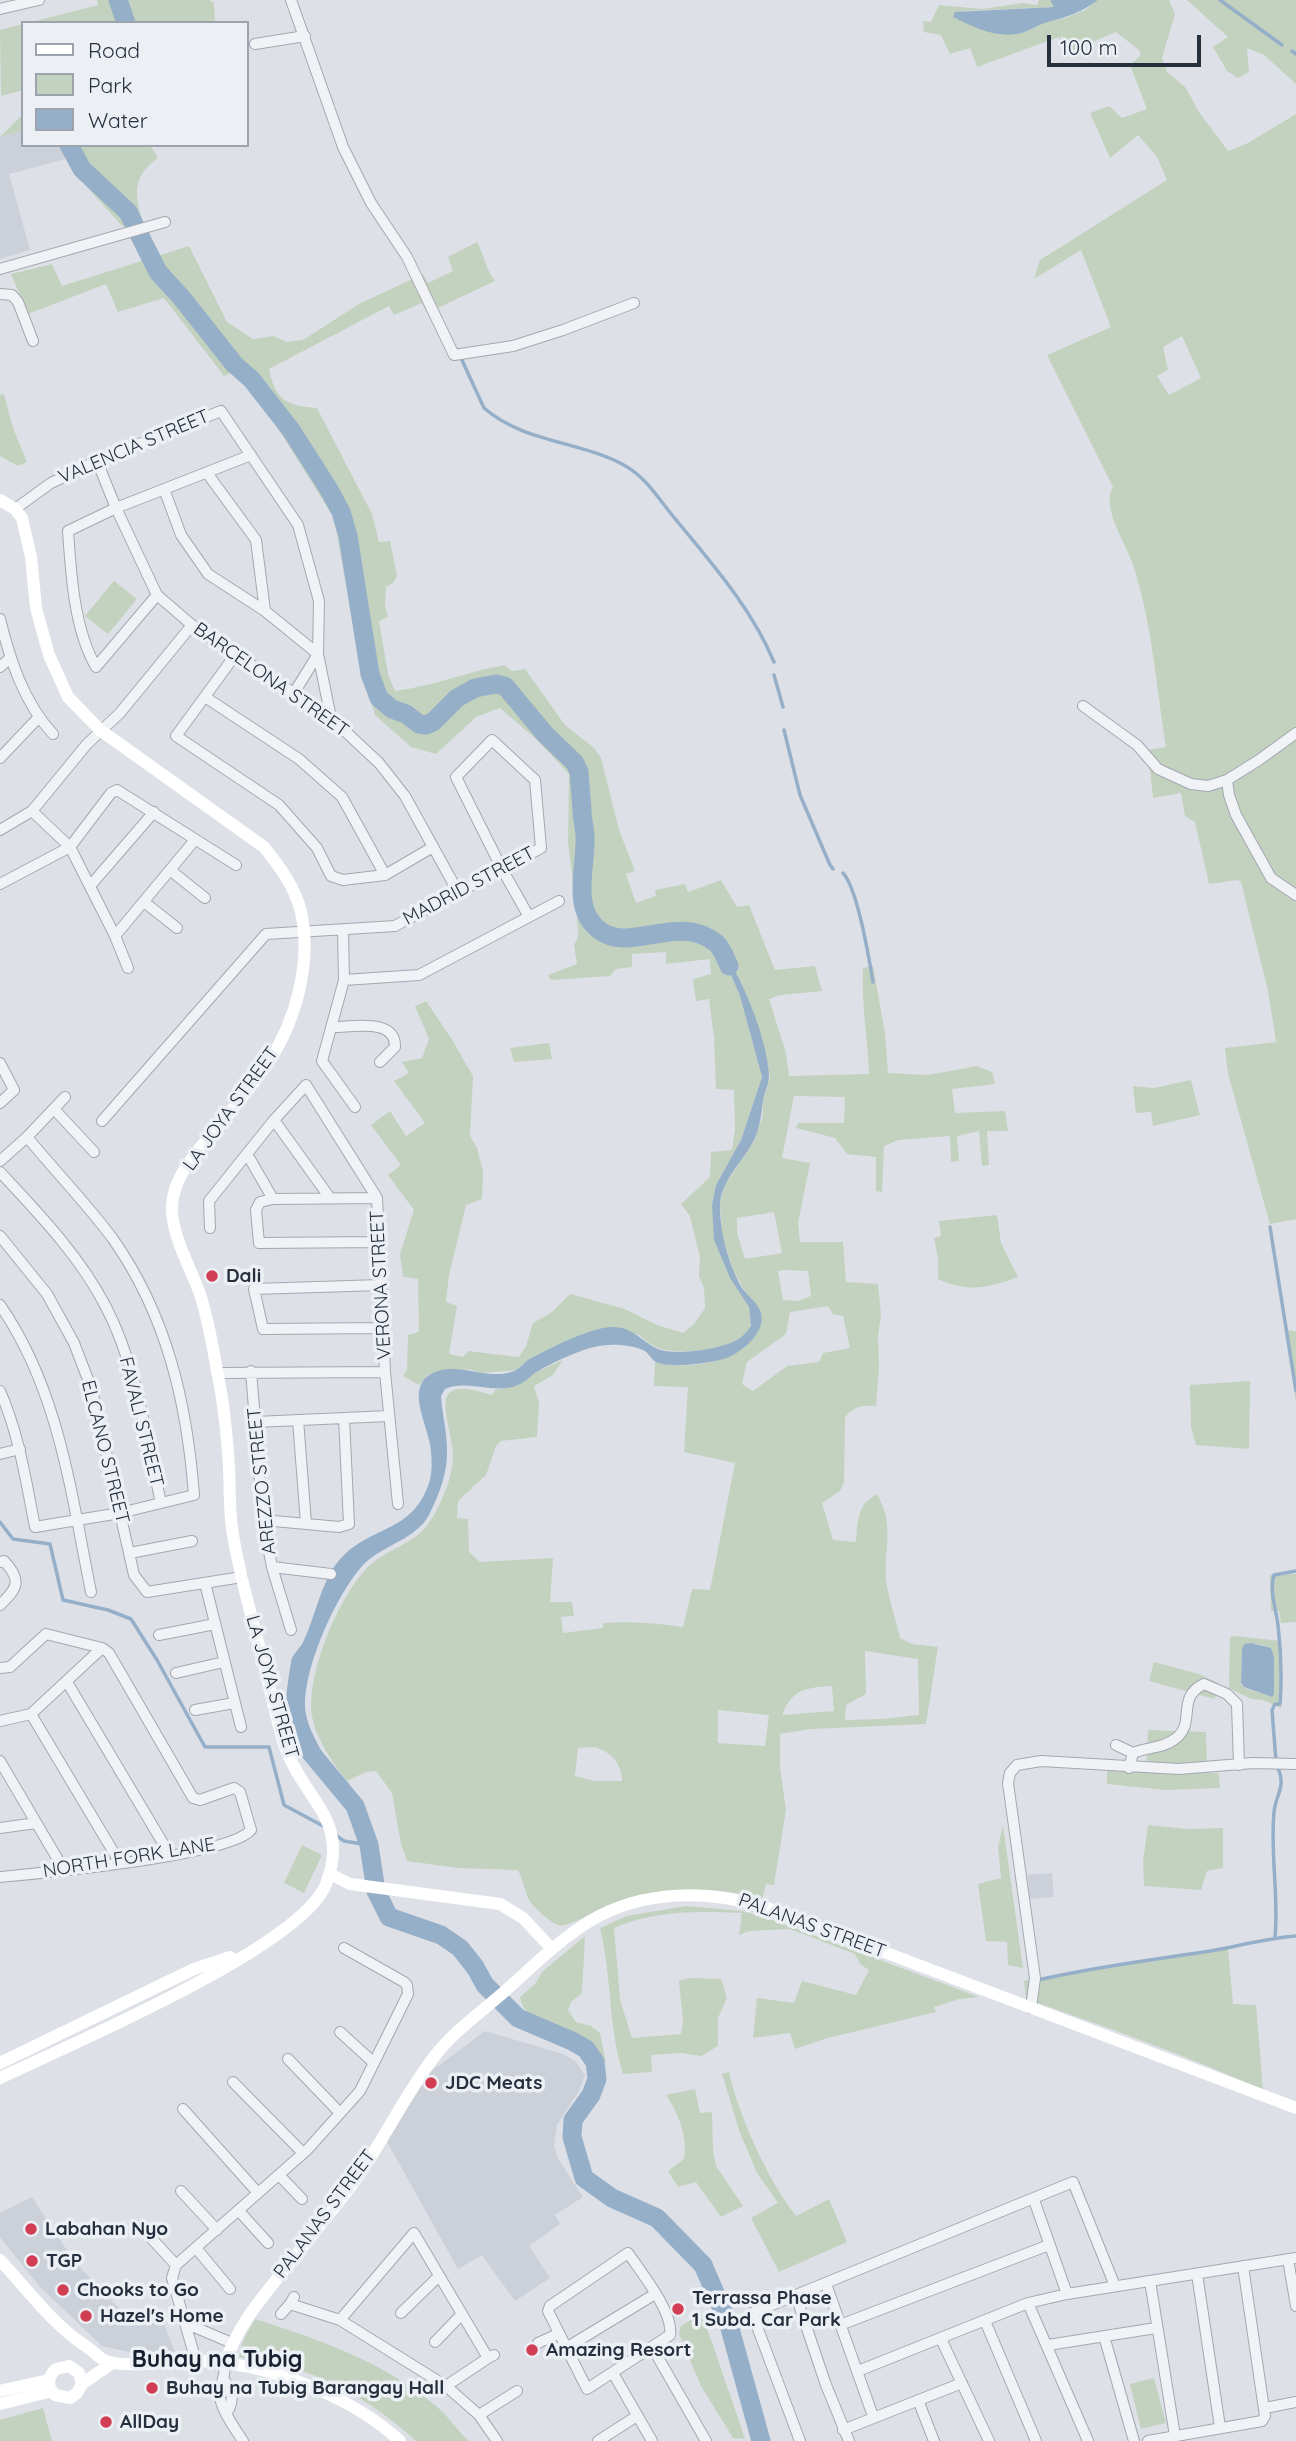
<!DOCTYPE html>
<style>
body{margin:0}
#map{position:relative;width:1296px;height:2441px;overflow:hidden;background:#dde1e7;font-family:Quicksand,sans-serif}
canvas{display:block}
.legend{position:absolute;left:21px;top:21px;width:228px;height:126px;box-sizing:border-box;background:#ecf0f5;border:2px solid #9da3ac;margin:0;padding:9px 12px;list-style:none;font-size:21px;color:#262f3e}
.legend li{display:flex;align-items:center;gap:14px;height:35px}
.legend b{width:35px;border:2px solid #9da3ac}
.scale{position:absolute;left:1047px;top:35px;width:154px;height:32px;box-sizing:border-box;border:4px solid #262f3e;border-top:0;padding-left:9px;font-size:21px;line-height:24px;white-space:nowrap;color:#262f3e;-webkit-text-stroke:5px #ecf0f5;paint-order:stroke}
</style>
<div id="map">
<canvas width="1296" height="2441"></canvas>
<ul class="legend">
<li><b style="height:9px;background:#fff"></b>Road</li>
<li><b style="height:19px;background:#c3d2be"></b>Park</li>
<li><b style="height:19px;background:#96afc9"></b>Water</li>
</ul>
<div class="scale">100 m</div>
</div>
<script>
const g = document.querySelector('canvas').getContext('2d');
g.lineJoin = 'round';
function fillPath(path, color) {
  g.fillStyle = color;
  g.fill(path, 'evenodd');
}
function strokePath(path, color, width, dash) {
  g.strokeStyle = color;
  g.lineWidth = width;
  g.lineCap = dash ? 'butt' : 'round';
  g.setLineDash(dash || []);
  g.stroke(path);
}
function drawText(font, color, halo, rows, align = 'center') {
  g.font = font + ' Quicksand,sans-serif';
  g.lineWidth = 7;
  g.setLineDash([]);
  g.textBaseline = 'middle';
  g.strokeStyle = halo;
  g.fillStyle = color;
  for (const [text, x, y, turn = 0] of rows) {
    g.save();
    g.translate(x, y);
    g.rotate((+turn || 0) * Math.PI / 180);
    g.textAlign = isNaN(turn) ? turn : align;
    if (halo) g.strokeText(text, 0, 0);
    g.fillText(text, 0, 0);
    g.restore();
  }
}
fillPath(new Path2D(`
 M23,130V145H62L66,159L9,174L30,250L0,259V137Z
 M1052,1873L1054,1897L1029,1899L1028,1875Z
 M485,2031L563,2054L575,2061L585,2075L579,2091L557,2125L554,2145L557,2157L583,2197L555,2215L560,2224L529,2246L550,2278L515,2301L482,2255L458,2269L386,2140L426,2075Z
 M32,2197L74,2261L128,2318L163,2322L175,2352L138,2354L102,2346L40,2287L0,2237V2213Z`), '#cbd0d9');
fillPath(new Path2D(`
 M97,0H209L214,3L215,23H28L98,5Z
 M1039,0H1050L1055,7L963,11L1023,33L1045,22L1065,18L1085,10L1098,0H1169L1175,14L1162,58L1167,72L1186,88L1199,112L1228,151L1248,143L1296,114V1219L1270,1224L1228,1074L1225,1048L1276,1042L1268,991L1241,882L1238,880L1209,884L1195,822L1185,816L1181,793L1153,798L1148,750L1166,747C1156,685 1152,621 1132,562C1124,541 1101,506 1113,487L1047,355L1111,327L1081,250L1034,279L1040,260L1167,180L1157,157L1138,135L1110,158L1090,113L1109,106L1122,118L1147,109L1130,65L1141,55L1139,50L1116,32L1069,52L1059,37L977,67L970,48L950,54L941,35L924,32L923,21L931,22L939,5L982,9L1023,3L1037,5ZM1182,336L1201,378L1169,395L1157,376L1168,370L1163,347Z
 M1187,0H1296V84L1264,55L1247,48L1249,72L1238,78L1227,71L1213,47L1228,37Z
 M23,24V90L1,96L0,30Z
 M23,114V130L0,137Z
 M62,145H150L158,158C132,177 135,192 142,221L122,226C102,202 71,175 62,145Z
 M477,242C484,254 486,270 495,281L427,313L422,303L394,315L389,306L269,369C275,400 287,406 317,408L372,514L379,542L390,541L397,576L393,583L386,587L385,606L388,617L379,621L388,674L395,691C433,686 467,672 504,665L512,671L525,669L565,725L594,748L601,758L619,830L635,871L626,874L636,903L656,896L655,890L685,884L688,892L721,880L737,907L749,905L775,970L815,966L822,991L781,995L769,999L786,1053L789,1076L869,1074C868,1039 861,1003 863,968L873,966L885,1033L888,1073L928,1075L977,1066L992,1072L995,1084L952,1089L955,1113L1005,1111L1008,1131H987L989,1165L982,1166L979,1131L957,1136L959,1161L951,1162L950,1136L898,1140L884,1146L882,1192L876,1191V1157L847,1154L835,1138L796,1128L798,1123H844L845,1097L794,1096L782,1158L810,1163L798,1223L800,1242H843L846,1282L878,1284L881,1315L878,1336L879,1368L876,1406C862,1405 855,1406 845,1417L844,1482L840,1491L822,1503L833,1540L856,1542C858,1522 856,1505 877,1494C895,1525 884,1547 886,1579C888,1598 896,1619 900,1638L912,1644L938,1647L926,1724L811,1729L780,1734V1768L786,1810L774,1885L766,1884L762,1899C708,1884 666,1888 612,1904C599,1908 568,1929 558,1925C550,1922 534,1908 529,1900C526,1894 522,1878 518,1870L458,1868L407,1861L401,1844L392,1793L376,1771L366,1772L347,1781C334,1765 315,1737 312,1716C306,1674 339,1595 369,1566C387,1549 416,1543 429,1523C441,1505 452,1479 453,1458C454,1444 441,1405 447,1396C455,1382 480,1392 492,1395L495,1390L518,1385L540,1370L563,1360L553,1375L534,1386L539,1403L537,1437L501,1441L496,1446L486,1475L458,1501L457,1518L468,1519L469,1552L480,1562L553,1558L550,1602H572L574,1616L561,1617L563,1633L603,1628V1623C631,1621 655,1623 683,1627L692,1589L710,1590L735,1463L684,1452L688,1387L654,1386L655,1362C692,1372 743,1361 761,1325L753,1300L745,1292L733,1270L722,1235L720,1204L724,1186L753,1143L762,1118L764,1096L770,1078L762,1041L733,969L719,946L740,996L762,1077L741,1140L716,1185L714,1240L749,1307C750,1313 752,1318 751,1324C745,1350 683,1355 661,1349C653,1347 645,1340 638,1334L546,1352L527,1361L516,1370L482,1373L469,1369L429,1374L419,1385L403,1376L407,1370L408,1335L419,1332L418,1279L403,1277L400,1254L414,1210L388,1175L401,1165L371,1125L390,1111L406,1136L425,1123L394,1081L409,1073L402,1062L422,1058L429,1039L415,1006L426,1001L451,1038L473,1076L470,1136L477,1148L483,1172L482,1199L466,1205L449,1275L446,1302L457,1306L449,1354L463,1357L468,1351L519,1357L526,1346L533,1323L552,1312L570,1294L625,1309L657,1325L683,1333L694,1324L705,1308L704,1288L699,1276L700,1257L690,1216L681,1204L710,1177L711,1152L732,1150L735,1129L734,1090L716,1089L714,1038L709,999L696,1001L693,979L711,974L710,959L666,964V952L632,954V967L616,969L610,976L551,980L548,975L577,964L574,945L578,937L577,916L568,842L569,774L538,741L500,708L476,717L436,754L411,747L375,715L361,668L334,518L241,369L224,376L164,298L118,312L106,284L28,314L11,274L52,264L62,286L189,246L227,322L253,339L274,336L287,342L303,340L359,304L423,274L428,283L453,271L448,257ZM774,1212L782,1253L745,1259L737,1232V1218ZM785,1270L808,1271L811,1296L798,1301L783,1300L778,1271ZM828,1306L833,1314L843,1316L850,1348L823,1353L819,1362L787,1366L753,1391L742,1384L747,1362L786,1334L790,1312ZM865,1651L918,1659L919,1715L882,1719L845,1720L846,1705L866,1694ZM832,1686L834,1711L782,1715C793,1688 806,1688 832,1686ZM718,1710L769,1715L765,1746L718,1743ZM595,1747C612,1753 621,1762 622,1781H594L575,1776L578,1748Z
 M4,394L13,428L27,462L18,466L0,456V395Z
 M114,581L137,599L108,634L85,616Z
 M549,1043L552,1059L514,1062L510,1048Z
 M1191,1080L1200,1115L1153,1126L1151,1112L1136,1113L1133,1086L1154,1088Z
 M997,1215L1001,1243L1018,1277C988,1288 968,1293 938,1279V1258L934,1238L941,1236L939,1221Z
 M1287,1330L1296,1331V1403Z
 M1250,1381L1249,1449L1196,1445L1191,1427L1190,1385Z
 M1296,1574V1622L1281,1623L1279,1611H1271L1270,1575Z
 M1235,1636L1281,1641V1708L1263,1700L1251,1699L1229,1688L1230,1637ZM1251,1643L1265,1646L1274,1657L1272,1697L1245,1688L1241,1684L1242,1649Z
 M1154,1662L1199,1674L1218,1683L1215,1699L1149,1681Z
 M1148,1730L1206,1732L1207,1773H1219L1220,1788L1165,1790L1107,1784V1771L1146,1772Z
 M1148,1825L1187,1829L1223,1828V1868L1207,1871L1201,1890L1144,1886L1143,1861Z
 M1003,1826L1023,1968L1008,1965L1007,1942L986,1941L978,1884L1001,1878L998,1847Z
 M302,1845L322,1855L304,1893L284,1883Z
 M686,1906L742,1911L773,1920L979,1997L959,1999L934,2007L936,2012L828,2038L795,2049L790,2033L753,2038L757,1998L794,2003L802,1981L856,1995L869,1970L860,1964L855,1954L790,1929L749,1931L739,1935L742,1913C697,1911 656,1910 614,1928L620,2000L632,2038L681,2034L683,2021L679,1981L689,1978L721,1979L727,1998L718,2018V2046L701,2056L680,2053L651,2055L652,2072L623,2074C608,2026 612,1976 600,1928L627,1916Z
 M585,1936L582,1993L571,2002L568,2010L576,2022L591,2026L600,2033L607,2068C593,2018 528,2038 520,1997L536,1983L542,1972Z
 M1228,1948L1233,2004L1256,2005L1263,2090C1186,2055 1106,2027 1026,1999L1024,1981Z
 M729,2072C739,2117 768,2180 796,2216L829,2199L847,2242L779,2272L751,2218L778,2203L757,2173L740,2133L722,2074Z
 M695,2089L700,2113L712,2112L713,2150L716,2166L743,2206L721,2217L696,2182L678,2187L668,2171L684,2159C688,2136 678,2113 666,2095Z
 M701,2314L713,2345L745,2439L733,2438L701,2386L679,2334L681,2326Z
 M255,2319C319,2339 383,2362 435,2405C447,2415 457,2429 468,2441H416C381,2409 339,2382 293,2368C276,2363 257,2361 239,2357L243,2341Z
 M1154,2378L1166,2423L1141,2429L1130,2384Z
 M43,2408L52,2441H0V2420Z`), '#c3d2be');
fillPath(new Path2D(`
 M1050,0H1098C1082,12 1067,17 1048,22C1039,24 1031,30 1022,33C998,39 975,28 953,17L955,12L1054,7Z
 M718,944C740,972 768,1039 769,1076C769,1083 766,1089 764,1096C761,1112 761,1127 753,1142C742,1163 720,1181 720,1207C720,1232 729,1266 742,1288C748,1296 758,1303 761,1313C766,1332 744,1350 729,1357C715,1363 670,1369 656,1362C652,1360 649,1354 645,1351C635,1346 620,1344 609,1345C589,1345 558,1360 540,1370C532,1374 526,1382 518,1385C493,1395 469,1379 445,1389L441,1396C442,1414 447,1431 447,1449C448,1472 439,1495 429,1515C416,1539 384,1545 365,1563C338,1590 299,1675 306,1714C309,1730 318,1744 325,1758L299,1755C292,1737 284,1718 286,1699C287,1687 289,1674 291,1662C292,1654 301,1648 304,1640C317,1613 322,1575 345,1554C375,1526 411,1531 428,1486C433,1474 432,1457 430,1444C426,1420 403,1382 438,1371C463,1363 491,1382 516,1370C520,1368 524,1363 528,1360C548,1349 589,1328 611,1327C632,1326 641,1341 658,1349C676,1356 725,1349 740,1338C744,1335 748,1330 751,1326L749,1307L730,1278L714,1240L712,1205L716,1185L741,1140L762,1077L740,996Z
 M1251,1643L1271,1648L1274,1657V1694L1272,1697L1244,1687L1241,1683L1242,1649L1244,1644Z`), '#96afc9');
strokePath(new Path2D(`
 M1220,0L1282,45
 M1292,51L1296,54
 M461,358L484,408C523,442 578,441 622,464C647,477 659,500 677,521C713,565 752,609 774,662
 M774,675L783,707
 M784,730L800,795L830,865L833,869
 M843,873C858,889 869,958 873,982
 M1270,1227L1296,1391
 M0,1522L13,1539L50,1544L63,1600L108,1610L131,1619L157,1660L205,1747H269L284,1805L325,1827
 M1276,1761L1272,1710L1275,1704H1280C1282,1678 1281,1650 1278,1625C1276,1609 1269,1590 1274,1575L1296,1571
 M334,1834L344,1841L369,1845
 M1275,1937C1279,1896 1270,1854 1274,1812C1276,1793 1287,1787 1277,1766
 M1038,1980C1094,1967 1152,1960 1210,1951C1239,1946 1267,1938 1296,1936`), '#96afc9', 3.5);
strokePath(new Path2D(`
 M118,0L126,23
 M69,145L82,169L128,212L158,272L181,297L234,364L252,380L291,430L328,488L341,512L348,536L370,674L379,698L392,709L406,714L419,724L426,725L433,722L457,698L475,688L496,684L505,686L545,734L575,763L579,772C580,785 581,797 582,810C582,821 586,831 585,842C585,872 571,912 602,932C633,952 679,913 716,943C722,948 726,959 729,966
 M302,1735L311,1753L355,1806L369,1845L376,1891L389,1917L441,1935L460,1948L475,1967L485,1985L518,2018L572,2041L586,2049L595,2062L597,2079L591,2095L573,2120L572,2137L584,2178L612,2198L657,2218L703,2265L729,2325L761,2441`), '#96afc9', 19);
const street = new Path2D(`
 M291,0L343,147L371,203L407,257L454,355L513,346L563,330L634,303
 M0,9L39,0
 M255,44L305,36
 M0,269L165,222
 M0,294L12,295L18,302L33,341
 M97,461L116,508L157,595L192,625L331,718L379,763L405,796L458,892
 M207,473L256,540L265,611
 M164,489L181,535L208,574L265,611L318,654L331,718
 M15,509L51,483L97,461L221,411L298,525L319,601L318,654L294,693
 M157,595L96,667C74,629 71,574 68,531L116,508L251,455
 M0,619C10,660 24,703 53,734
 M236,654L176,736L279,805L317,848L331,876L343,880L385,875L433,847
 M0,667L10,658
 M205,697L299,759L342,797L385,875
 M1083,706L1137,745L1158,769L1191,784L1208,786L1227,780L1259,760L1296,733
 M0,758L38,718
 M1227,780L1229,795L1236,815L1271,878L1296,895
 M32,811L70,847L115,936L128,968
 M0,830L32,811L87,744L120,713L192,625
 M170,870L205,898
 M0,884L70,847L111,793L117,790L236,865
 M90,886L154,812
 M144,902L177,928
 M343,930L344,980L322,1061L355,1107
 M115,936L194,841
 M344,980L419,975L559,901
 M333,1027C354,1027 396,1018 395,1047L380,1062
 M0,1063L14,1090L0,1103
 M54,1109L94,1152
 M274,1120L330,1198
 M102,1121L266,934L395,926L541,848L535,780L492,740L456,777L502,869L528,915
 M247,1154L273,1199
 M0,1161L27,1137L65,1097
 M0,1172C39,1214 79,1255 106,1307C137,1367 146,1437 161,1503
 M377,1198L273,1199L260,1202L256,1210L259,1243L379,1242
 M210,1228L209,1201L274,1120L306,1085L377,1198L385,1372L398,1504
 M0,1236L47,1294L74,1343L92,1390L134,1575L147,1592L242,1577
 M381,1285L254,1289L263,1329L383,1328
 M0,1305C59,1390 71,1493 91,1592
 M251,1371L263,1520L272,1567L291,1630
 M218,1373L385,1372
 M0,1391C19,1434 26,1481 35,1527L120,1513L194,1495C187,1403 167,1316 113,1239C87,1204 55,1171 27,1137
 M298,1420L306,1523
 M255,1422L389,1416
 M0,1454L20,1449
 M263,1520L339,1527L349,1524L344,1418
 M130,1553L192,1541
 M0,1562L4,1561C22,1580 18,1588 0,1605
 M272,1567L331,1574
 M205,1583L241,1727
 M159,1635L215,1624
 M0,1668L10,1667L46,1634L102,1648L109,1653L193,1798L200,1800L234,1788L240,1792L251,1830C229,1856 42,1873 0,1877
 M176,1673L224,1662
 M67,1682L170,1855
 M195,1710L234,1703
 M31,1714L120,1863
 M0,1721L31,1714L102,1648
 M1116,1745L1133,1753
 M0,1761L64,1870
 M1129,1768L1133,1753C1146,1747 1162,1749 1175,1739C1197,1723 1175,1698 1204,1684L1227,1694L1237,1704L1239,1765
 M0,1828L36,1823
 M1031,2008L1035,1978L1008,1783L1010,1773L1017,1765L1041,1761L1179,1769L1253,1763L1296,1764
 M340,2032L374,2063
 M288,2059L340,2113
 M233,2082L303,2153
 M183,2109L258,2193
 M279,2175L302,2199
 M181,2191L217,2230
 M1034,2200L1067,2294
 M239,2211L268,2243
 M140,2226L176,2265
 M196,2248L230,2289
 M628,2253C641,2272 674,2313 670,2335L587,2389L548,2311L550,2306Z
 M1288,2259L1296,2306
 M1197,2274L1220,2427
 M1150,2281L1175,2436
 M826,2284L873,2416
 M796,2296L826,2385L849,2441
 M294,2297L290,2304L340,2320L446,2386L479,2415L497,2441
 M1028,2303L1088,2441
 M401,2313L439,2276
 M281,2314L290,2304
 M340,2320L414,2233L488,2358
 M985,2321L1036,2441
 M187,2324L232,2343
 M840,2325L1049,2245
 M1104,2336L1134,2441
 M941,2339L989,2441
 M435,2342L462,2314
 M538,2343L558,2334
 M1048,2345L1156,2328
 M652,2347L706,2441
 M566,2348L655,2294
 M196,2361L172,2278L176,2265L307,2150L360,2091L408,1994L407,1985L404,1982L344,1948
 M225,2363C225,2376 223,2379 220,2391C217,2404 235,2429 243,2441
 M858,2371L1028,2303L1067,2294L1296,2258
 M613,2373L652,2441
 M225,2381C233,2393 234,2400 227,2413
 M446,2386L488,2358L494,2355
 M918,2400L934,2441
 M1265,2408L1296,2402
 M479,2415L517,2391
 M843,2430L962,2383
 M598,2441L637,2416
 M800,2441L752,2313L1073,2182L1115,2286
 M1148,2441L1262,2421L1265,2416L1243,2266`);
strokePath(street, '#a2a8b1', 12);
strokePath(street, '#f0f2f6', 10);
strokePath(new Path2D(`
 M0,500L15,509L22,518L31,557L36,608L49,655L68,697L100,730L264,847C280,867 295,887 301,912C312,962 296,1021 268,1063C253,1086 234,1107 217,1128C197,1151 170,1179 172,1212C174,1241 192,1270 201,1297C208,1321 213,1347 217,1371C224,1403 227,1435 229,1468C230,1490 229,1513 233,1535C240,1577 252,1619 263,1660C270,1688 276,1719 285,1747C304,1800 351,1820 326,1884C302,1947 67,2046 0,2078
 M330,1874L350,1884L500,1904L523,1918L552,1949
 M0,2063L194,1969L230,1957
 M0,2260C27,2289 54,2326 87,2347C93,2351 98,2357 104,2360C121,2369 173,2361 194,2361C263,2361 350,2395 400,2441
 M225,2363C237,2328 258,2302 281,2274C305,2243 331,2213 354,2182C383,2142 404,2096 434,2057C453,2032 481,2012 504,1992C532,1967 559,1940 590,1921C644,1889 708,1890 765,1907L1296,2108
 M82,2384L79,2373L69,2366L56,2369C47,2377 47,2387 55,2395L70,2398L77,2393L82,2384L112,2363
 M0,2391L49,2380
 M0,2404L52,2391`), '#fff', 12);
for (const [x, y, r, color] of [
 [212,1276,7,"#d13d53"],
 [431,2083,7,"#d13d53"],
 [31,2229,7,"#d13d53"],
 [32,2261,7,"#d13d53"],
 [63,2290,7,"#d13d53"],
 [678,2309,7,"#d13d53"],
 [86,2316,7,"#d13d53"],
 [532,2350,7,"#d13d53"],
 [152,2388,7,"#d13d53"],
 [106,2422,7,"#d13d53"]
]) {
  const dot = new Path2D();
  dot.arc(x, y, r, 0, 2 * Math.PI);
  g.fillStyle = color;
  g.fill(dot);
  strokePath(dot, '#ecf0f5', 2.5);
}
drawText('19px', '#262f3e', '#ecf0f5', [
 ["VALENCIA STREET",134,447,-23],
 ["BARCELONA STREET",271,680,35],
 ["MADRID STREET",469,886,-28],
 ["LA JOYA STREET",231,1109,-54],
 ["VERONA STREET",381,1285,-93],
 ["FAVALI STREET",141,1422,76],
 ["ELCANO STREET",105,1452,76],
 ["AREZZO STREET",262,1481,-96],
 ["LA JOYA STREET",272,1687,74],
 ["NORTH FORK LANE",129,1858,-9],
 ["PALANAS STREET",812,1926,20],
 ["PALANAS STREET",325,2214,-53]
]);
drawText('bold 19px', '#262f3e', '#ecf0f5', [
 ["Dali",226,1276],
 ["JDC Meats",445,2083],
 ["Labahan Nyo",45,2229],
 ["TGP",46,2261],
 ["Chooks to Go",77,2290],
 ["Terrassa Phase",692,2298],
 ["1 Subd. Car Park",692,2320],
 ["Hazel's Home",100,2316],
 ["Amazing Resort",546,2350],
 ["Buhay na Tubig Barangay Hall",166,2388],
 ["AllDay",120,2422]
], 'left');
drawText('bold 23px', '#19202f', '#ecf0f5', [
 ["Buhay na Tubig",217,2360]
]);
</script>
